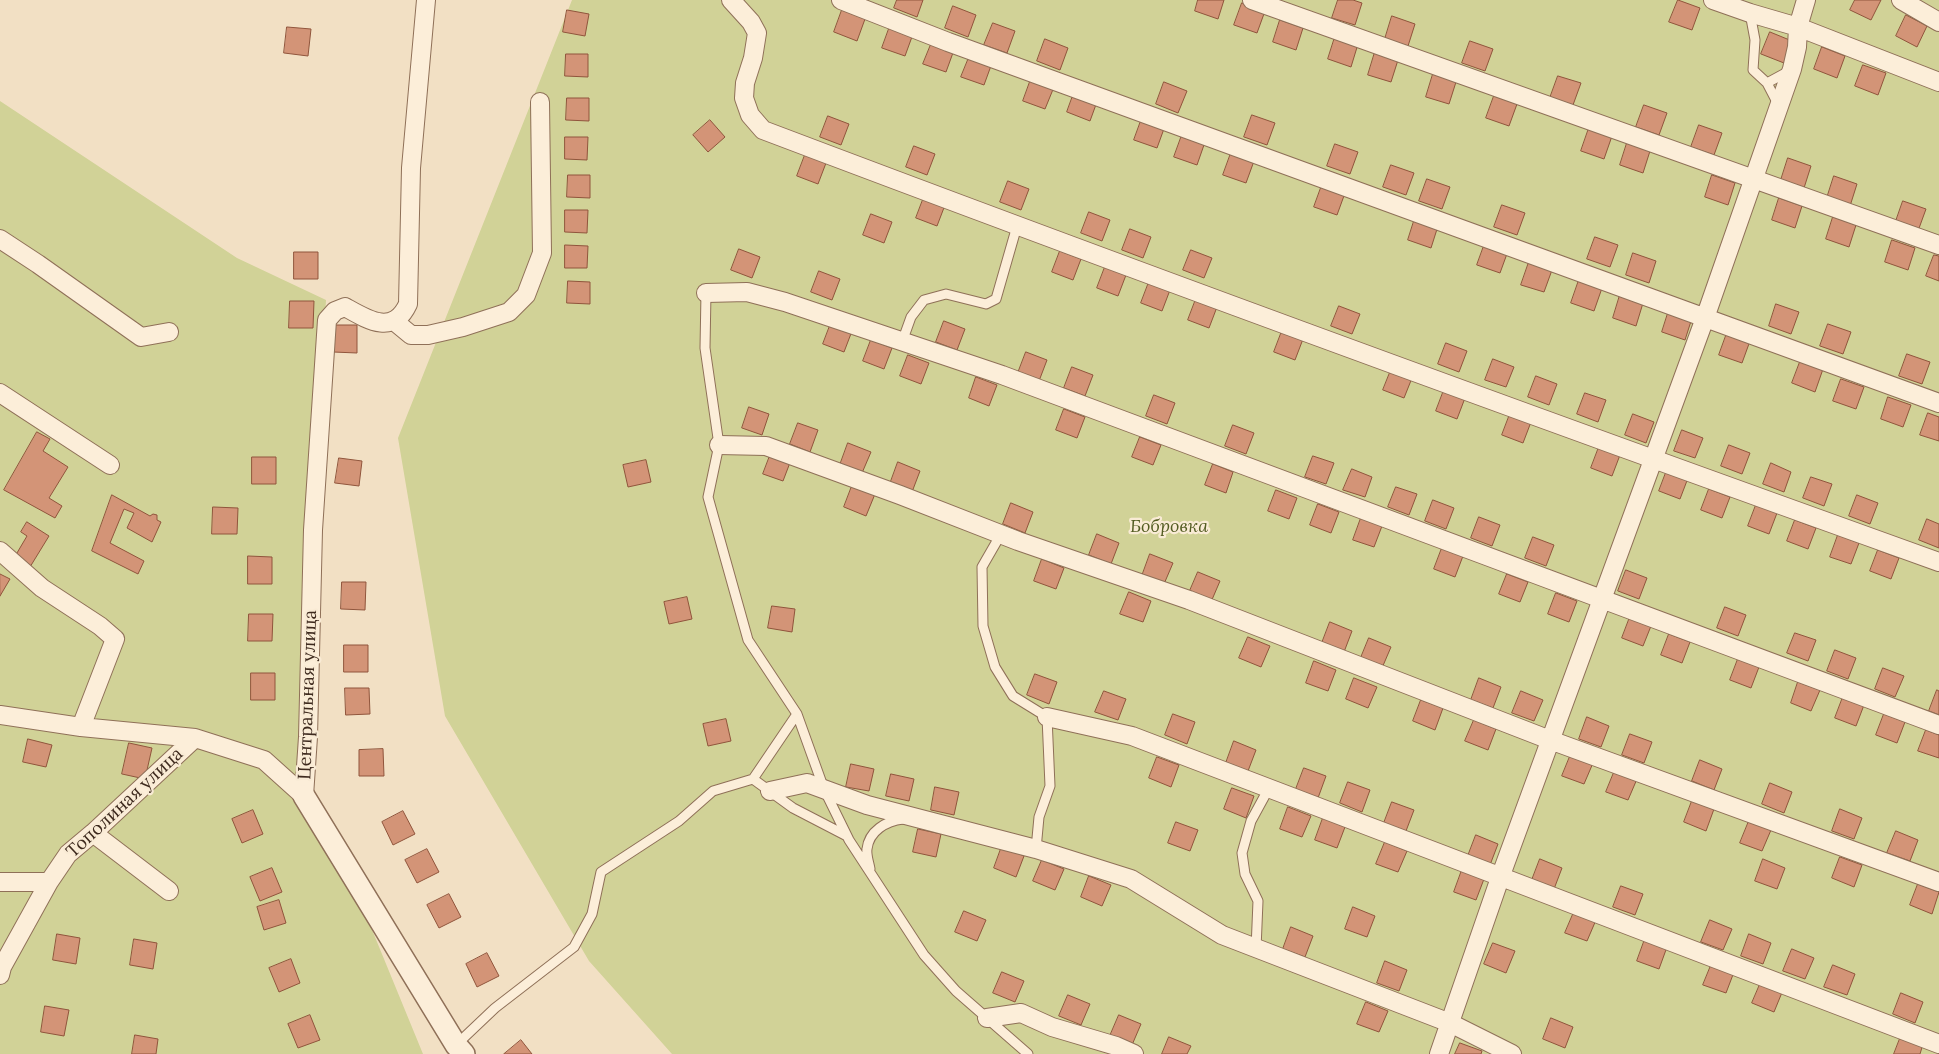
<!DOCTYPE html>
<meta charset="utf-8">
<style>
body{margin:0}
canvas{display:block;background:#f2e0c4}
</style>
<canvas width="1939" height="1054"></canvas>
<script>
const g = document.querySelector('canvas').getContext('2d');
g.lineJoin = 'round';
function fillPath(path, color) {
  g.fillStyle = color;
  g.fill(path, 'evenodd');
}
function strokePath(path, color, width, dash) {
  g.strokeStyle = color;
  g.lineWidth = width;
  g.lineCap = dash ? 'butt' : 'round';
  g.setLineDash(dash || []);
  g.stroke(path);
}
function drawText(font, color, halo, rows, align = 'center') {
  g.font = font + ' Lora,serif';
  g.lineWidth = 4.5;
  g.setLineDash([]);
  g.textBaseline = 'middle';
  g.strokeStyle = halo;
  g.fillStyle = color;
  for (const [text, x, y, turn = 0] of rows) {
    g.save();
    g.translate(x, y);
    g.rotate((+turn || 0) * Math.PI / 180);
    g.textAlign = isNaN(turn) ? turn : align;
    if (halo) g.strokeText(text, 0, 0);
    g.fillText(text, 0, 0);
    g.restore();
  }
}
fillPath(new Path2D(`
 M572,0H1939V1054H672L589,961L445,716L398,438Z
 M0,101L237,258L326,300L313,530L304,796L368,920L423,1054H0Z`), '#d1d297');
const building = new Path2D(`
 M897,0H923L917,17L894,8Z
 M1198,0H1224L1218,19L1195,11Z
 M1338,0H1353L1362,3L1355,25L1332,18Z
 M1678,0L1700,8L1692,30L1669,22Z
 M1855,0H1881L1871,20L1850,10Z
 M1242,3L1265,11L1257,33L1234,25Z
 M953,6L976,15L968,37L945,28Z
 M567,10L589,14L585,36L563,32Z
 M842,10L865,19L857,41L834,32Z
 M1906,15L1927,26L1917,47L1896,36Z
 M1392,16L1415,24L1408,46L1385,39Z
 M1280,20L1303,28L1296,50L1273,42Z
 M993,23L1015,31L1007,53L984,45Z
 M890,26L913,34L905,56L882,48Z
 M287,27L311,29L308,56L284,53Z
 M1770,32L1792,41L1784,63L1761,54Z
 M1335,37L1358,44L1351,67L1328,59Z
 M1045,39L1068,48L1060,70L1037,61Z
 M1470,41L1493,49L1485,71L1462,63Z
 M932,42L954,50L946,72L923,64Z
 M1822,47L1845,56L1837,78L1814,69Z
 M1375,52L1398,60L1391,82L1368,75Z
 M566,54H588V77L565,76Z
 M970,55L992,63L984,85L961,77Z
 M1863,65L1886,73L1878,95L1855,86Z
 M1433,74L1456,82L1449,104L1426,97Z
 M1558,76L1581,83L1573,105L1550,98Z
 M1031,79L1054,87L1045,109L1023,101Z
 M1164,82L1187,91L1178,113L1156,104Z
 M1075,90L1098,99L1090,121L1067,112Z
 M1494,96L1517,104L1509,126L1486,118Z
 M567,98H589V121L566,120Z
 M1644,105L1667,113L1659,135L1636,127Z
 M1252,115L1275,123L1267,145L1244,137Z
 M828,116L849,124L841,145L820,137Z
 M1142,118L1165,126L1157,148L1134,140Z
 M710,120L725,137L708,152L693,135Z
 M1699,125L1722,133L1714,155L1691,147Z
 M1589,128L1612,136L1604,159L1581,151Z
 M1182,135L1205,142L1197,165L1174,157Z
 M565,137H588L587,160L565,159Z
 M1627,143L1650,151L1643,173L1620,165Z
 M1335,144L1358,152L1350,174L1327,166Z
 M914,146L935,154L927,175L906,167Z
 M1231,153L1254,161L1246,183L1223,175Z
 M805,155L826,163L818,184L797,176Z
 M1788,158L1811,166L1804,188L1781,180Z
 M1391,165L1414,173L1406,195L1383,187Z
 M568,175H590V198L567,197Z
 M1712,175L1735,183L1728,205L1705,197Z
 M1834,176L1857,184L1850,206L1827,198Z
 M1427,179L1450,187L1442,209L1419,201Z
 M1008,181L1029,189L1021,210L1000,202Z
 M1322,185L1345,193L1337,215L1314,207Z
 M924,197L945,205L937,226L916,218Z
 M1779,198L1802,206L1795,228L1772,220Z
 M1903,201L1926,209L1918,231L1895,224Z
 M1502,205L1525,213L1517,235L1494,227Z
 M565,210H588L587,233L565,232Z
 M1089,212L1110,220L1102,241L1081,233Z
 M871,214L892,222L884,243L863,235Z
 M1833,217L1856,225L1849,247L1826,239Z
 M1415,218L1438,226L1431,248L1408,240Z
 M1130,229L1151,237L1143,258L1122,250Z
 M1595,237L1618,245L1610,267L1587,259Z
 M1892,240L1915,248L1908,270L1885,262Z
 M1485,243L1508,251L1500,273L1477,265Z
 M565,245L588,246L587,268H565Z
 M739,249L760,257L752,278L731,270Z
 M1191,250L1212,258L1204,278L1183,270Z
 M1060,251L1081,259L1073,280L1052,272Z
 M294,252H318V279H294Z
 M1633,253L1656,261L1649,283L1626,275Z
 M1934,255L1939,256V281L1926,276Z
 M1529,262L1552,270L1544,292L1521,285Z
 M1105,267L1126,275L1118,296L1097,288Z
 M819,271L840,279L832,300L811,292Z
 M1579,280L1602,288L1594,311L1571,303Z
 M568,281L590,282V304L567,303Z
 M1149,282L1170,290L1162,311L1141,303Z
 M1620,295L1643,303L1636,326L1613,318Z
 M1196,299L1217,307L1209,328L1188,320Z
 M290,301H314L313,328H289Z
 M1776,304L1799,312L1791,334L1769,326Z
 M1339,306L1360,314L1352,334L1331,326Z
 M1669,310L1692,318L1685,340L1662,332Z
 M944,321L965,329L957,350L936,342Z
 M831,323L852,331L844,352L823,344Z
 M1828,324L1851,332L1843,354L1820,346Z
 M333,325H357V353L333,352Z
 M1282,331L1303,339L1295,360L1274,352Z
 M1727,333L1750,341L1742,363L1719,355Z
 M871,340L892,348L884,369L863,361Z
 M1446,343L1467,351L1459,372L1438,364Z
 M1026,352L1047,360L1039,381L1018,373Z
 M1907,354L1930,362L1922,384L1899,376Z
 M908,355L929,363L921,384L900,376Z
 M1493,359L1514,367L1506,387L1485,380Z
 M1800,362L1823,369L1815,392L1792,383Z
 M1072,367L1093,375L1085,396L1064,388Z
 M1391,370L1412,378L1404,398L1383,390Z
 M1536,376L1557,384L1549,405L1528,397Z
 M976,377L997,385L989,406L969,398Z
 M1841,379L1864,387L1856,409L1833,401Z
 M1444,390L1465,398L1457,419L1436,411Z
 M1585,393L1606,400L1598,422L1577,414Z
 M1154,395L1175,403L1167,424L1146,416Z
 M1888,397L1911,405L1903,427L1881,419Z
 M749,407L769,414L762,435L742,428Z
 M1064,409L1085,417L1077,438L1056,430Z
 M1928,413L1939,417V441L1920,435Z
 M1510,414L1531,422L1523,443L1502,435Z
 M1633,414L1654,422L1646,443L1625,435Z
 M798,423L818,430L810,452L790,444Z
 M1233,425L1254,433L1246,454L1225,446Z
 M1682,430L1703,438L1695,458L1674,451Z
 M37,432L50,439L43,451L68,467L49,498L62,506L55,518L4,490Z
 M1140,437L1161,445L1153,465L1132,457Z
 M848,443L871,452L862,473L840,465Z
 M1729,445L1750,453L1742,474L1721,466Z
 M1599,447L1620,455L1612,476L1591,468Z
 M771,453L791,460L783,481L763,474Z
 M1313,456L1334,463L1326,484L1305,477Z
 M252,457H276V484H252Z
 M339,458L362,461L359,486L335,483Z
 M646,460L651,482L628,487L623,465Z
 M898,462L920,471L912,492L890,484Z
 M1771,463L1791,472L1784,492L1763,484Z
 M1213,464L1233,472L1226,493L1205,485Z
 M1352,469L1372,477L1365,497L1343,490Z
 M1667,470L1688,478L1680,499L1659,491Z
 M1811,477L1832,484L1824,506L1803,498Z
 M852,486L875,494L866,516L844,507Z
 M1396,487L1417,494L1409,515L1388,507Z
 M1709,489L1730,497L1722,518L1701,510Z
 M1276,490L1297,498L1289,519L1268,511Z
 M112,495L150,516L153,514L157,515V520L161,522L152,542L127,528L134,513L124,509L110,543L144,561L138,574L92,551Z
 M1857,495L1878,503L1870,524L1849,516Z
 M1433,500L1454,508L1446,529L1425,521Z
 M1011,503L1033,512L1025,533L1003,524Z
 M1318,504L1339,512L1331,533L1310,525Z
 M1756,505L1777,513L1769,534L1748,526Z
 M213,507L238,508L237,534H212Z
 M1479,517L1500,525L1492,546L1471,538Z
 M1361,518L1382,526L1374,547L1353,540Z
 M1927,519L1939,524V548L1919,540Z
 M1795,520L1816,528L1808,549L1787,541Z
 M27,522L49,536L30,567L14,558L27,536L21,532Z
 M1097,534L1119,543L1111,564L1089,555Z
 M1838,535L1859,543L1851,564L1830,557Z
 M1533,537L1554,545L1546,566L1525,558Z
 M1442,548L1463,556L1455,577L1434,569Z
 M1878,550L1899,558L1891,579L1870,571Z
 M1150,554L1173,563L1164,584L1142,576Z
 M248,556L272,557V584H248Z
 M1042,559L1064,568L1056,589L1034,581Z
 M1626,570L1647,578L1639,599L1618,591Z
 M1198,572L1220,581L1211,602L1189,593Z
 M0,574L10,579L0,596Z
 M1507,574L1528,582L1520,602L1499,594Z
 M342,582H366L365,610L341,609Z
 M1129,592L1151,601L1143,622L1120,614Z
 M1556,593L1577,601L1569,622L1548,614Z
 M687,597L692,619L669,624L664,602Z
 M772,606L795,609L792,632L768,628Z
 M1725,607L1746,615L1738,636L1717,628Z
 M249,614H273L272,641H248Z
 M1630,617L1651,626L1643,646L1622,638Z
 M1330,622L1352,631L1344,652L1322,643Z
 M1795,633L1816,640L1808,661L1787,653Z
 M1669,634L1690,642L1682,663L1661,655Z
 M1248,637L1270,646L1261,667L1239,658Z
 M1369,638L1391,647L1382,668L1360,660Z
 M344,645H368V672H344Z
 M1835,650L1856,658L1848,679L1827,671Z
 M1738,659L1759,667L1751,688L1730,680Z
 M1314,661L1336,670L1328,691L1306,683Z
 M1883,668L1904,676L1895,697L1875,689Z
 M251,673H275V700H251Z
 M1035,674L1057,682L1049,704L1027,695Z
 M1354,678L1377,687L1368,708L1346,699Z
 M1479,678L1501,687L1493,708L1471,700Z
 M1798,682L1820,690L1811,711L1791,703Z
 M345,688H369L370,714L346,715Z
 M1937,690L1939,691V715L1929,711Z
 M1104,691L1126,699L1118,720L1095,712Z
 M1521,691L1543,700L1534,721L1512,713Z
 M1843,697L1864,705L1856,726L1835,718Z
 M1421,700L1443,708L1435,730L1413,721Z
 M1173,714L1195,722L1187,744L1165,735Z
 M1884,714L1905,722L1897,743L1876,735Z
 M1587,717L1609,726L1601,747L1579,739Z
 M726,719L731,741L708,746L703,724Z
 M1474,720L1496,729L1488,750L1465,741Z
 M1926,730L1939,735V758L1918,751Z
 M1630,734L1652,742L1644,763L1622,755Z
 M28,739L52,745L46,767L23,762Z
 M1234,741L1256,750L1248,771L1226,763Z
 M129,743L152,748L145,779L122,774Z
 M383,749L384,776H359V750Z
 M1571,754L1593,763L1584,784L1562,776Z
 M1157,757L1179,765L1171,787L1149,778Z
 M1700,760L1722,769L1714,790L1692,781Z
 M851,764L874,769L869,791L846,787Z
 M1304,768L1326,776L1318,798L1296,789Z
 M1615,770L1637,779L1628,800L1606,792Z
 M891,774L914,779L909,801L886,796Z
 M1348,782L1370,790L1362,812L1340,803Z
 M1770,783L1792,792L1784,813L1762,804Z
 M935,787L959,792L954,815L931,810Z
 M1232,788L1254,796L1246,818L1224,809Z
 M1692,801L1714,809L1706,831L1684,822Z
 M1392,802L1414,810L1406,831L1384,823Z
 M1288,807L1311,816L1302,837L1280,829Z
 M1840,809L1862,818L1854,839L1832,831Z
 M253,810L263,834L242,843L232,819Z
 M403,811L415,834L393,845L382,822Z
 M1323,818L1345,827L1337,848L1315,840Z
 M1749,821L1771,830L1762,851L1740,843Z
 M1176,822L1198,830L1190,851L1168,843Z
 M918,829L941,834L936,857L913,852Z
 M1896,831L1918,840L1910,861L1887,853Z
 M1476,835L1498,844L1490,865L1468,856Z
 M1385,842L1407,851L1398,872L1376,864Z
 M1002,846L1024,856L1016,877L994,868Z
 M427,849L439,872L417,883L405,860Z
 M1840,857L1862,865L1854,887L1832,878Z
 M1540,859L1562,868L1554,889L1532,880Z
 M1763,859L1785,868L1777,889L1755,881Z
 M1042,860L1064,869L1055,890L1033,881Z
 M272,868L282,892L260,901L250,877Z
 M1462,870L1484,879L1476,900L1454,892Z
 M1089,876L1111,885L1102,906L1081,897Z
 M1918,884L1939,892L1932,914L1910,905Z
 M1621,886L1643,894L1635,915L1613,907Z
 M449,894L461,917L439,928L427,905Z
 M279,900L286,923L264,930L257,907Z
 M1353,907L1375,916L1367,937L1345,929Z
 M964,911L986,920L977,941L955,932Z
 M1574,912L1596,920L1587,941L1565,933Z
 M1710,920L1732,929L1723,950L1701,942Z
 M1291,927L1313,936L1305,957L1283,949Z
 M57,934L80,938L76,964L53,960Z
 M1749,934L1771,943L1763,964L1741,956Z
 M134,939L157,943L153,969L130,965Z
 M1645,939L1667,947L1659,969L1637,961Z
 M1493,943L1515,951L1506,973L1484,964Z
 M1792,949L1814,958L1805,979L1783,971Z
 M487,953L499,976L477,987L466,964Z
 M291,959L300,983L279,992L269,968Z
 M1385,961L1407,970L1399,991L1377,983Z
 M1712,963L1734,972L1726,993L1703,985Z
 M1833,965L1855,974L1847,995L1824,987Z
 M1002,972L1024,981L1015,1002L993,993Z
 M1761,982L1783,990L1774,1012L1752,1003Z
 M1901,993L1923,1002L1915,1023L1893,1014Z
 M1068,995L1090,1004L1081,1025L1059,1016Z
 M1366,1002L1388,1011L1379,1032L1357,1024Z
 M45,1006L69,1010L64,1036L41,1032Z
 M310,1015L320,1040L298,1048L288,1024Z
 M1119,1015L1141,1024L1132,1045L1110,1036Z
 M1551,1018L1573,1027L1565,1048L1543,1039Z
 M135,1035L158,1039L156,1054H132Z
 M1901,1036L1923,1044L1920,1054H1894Z
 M1169,1037L1191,1046L1187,1054H1162Z
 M521,1040L532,1054H504Z
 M1460,1043L1482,1051L1481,1054H1455Z`);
fillPath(building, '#d39477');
strokePath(building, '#90553c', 1);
const service = new Path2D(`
 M1750,13L1755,40L1753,70L1767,83L1779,106
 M1767,83L1791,70
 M706,293L705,348L719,445L708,497L748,640L797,714L824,789L849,840L924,955L956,991L1028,1054
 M902,342L911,317L924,300L946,294L986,304L996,299L1017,226
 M1001,534L982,567L983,626L995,667L1013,696L1047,717L1050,786L1039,817L1036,849
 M753,779L793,808L847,836
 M870,869C869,863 866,855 867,849C869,831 886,821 903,819
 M1256,949L1258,901L1245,874L1242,853L1251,821L1269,788
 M456,1045L495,1008L574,947L592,914L601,872L679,821L713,791L753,779L797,714`);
const minor = new Path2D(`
 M731,0L751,22L757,33L753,58L745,83L744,98L750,115L763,130C1154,278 1546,421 1939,562
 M841,0L948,42L1939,403
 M1252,0L1939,245
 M1713,0L1750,13L1798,27L1939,82
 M1901,0L1939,22
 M0,239L38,264L141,337L169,332
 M706,293L747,292L785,302L1002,375L1939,725
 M394,321L411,335H428L463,327L509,312L526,295L542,253L540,102
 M0,393L110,465
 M719,445L766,446L900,495L1018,541L1189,600L1550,740L1939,882
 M0,551L42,588L100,626L115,639L81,727
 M0,715L81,727L195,738L264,760L304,796
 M1047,717L1132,736L1939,1044
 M770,791L807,783L867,805L1036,849L1131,879L1222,935L1450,1023L1512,1054
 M304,796L308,737L313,530L327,320L335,311L345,307C368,320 393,336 408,304L411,168L426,0
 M93,833L169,891
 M0,882H49
 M0,975L2,967L49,882L68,854L93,833L195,738
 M987,1018L1021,1013L1052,1027L1116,1046L1134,1054
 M1439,1054L1501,875L1705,318L1792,69L1797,47L1798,27L1806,0`);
const tertiary = new Path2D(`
 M304,796L456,1045L464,1054`);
strokePath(service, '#8f7058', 11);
strokePath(minor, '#8f7058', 20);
strokePath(tertiary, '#8f7058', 24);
strokePath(service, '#fceed9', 9);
strokePath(minor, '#fceed9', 18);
strokePath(tertiary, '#fceed9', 21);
drawText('italic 18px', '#535c22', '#f9ebd5', [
 ["Бобровка",1169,527]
]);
drawText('18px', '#3e2a1e', '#f9ebd5', [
 ["Центральная улица",308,695,-88],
 ["Тополиная улица",125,803,-43]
]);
</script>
